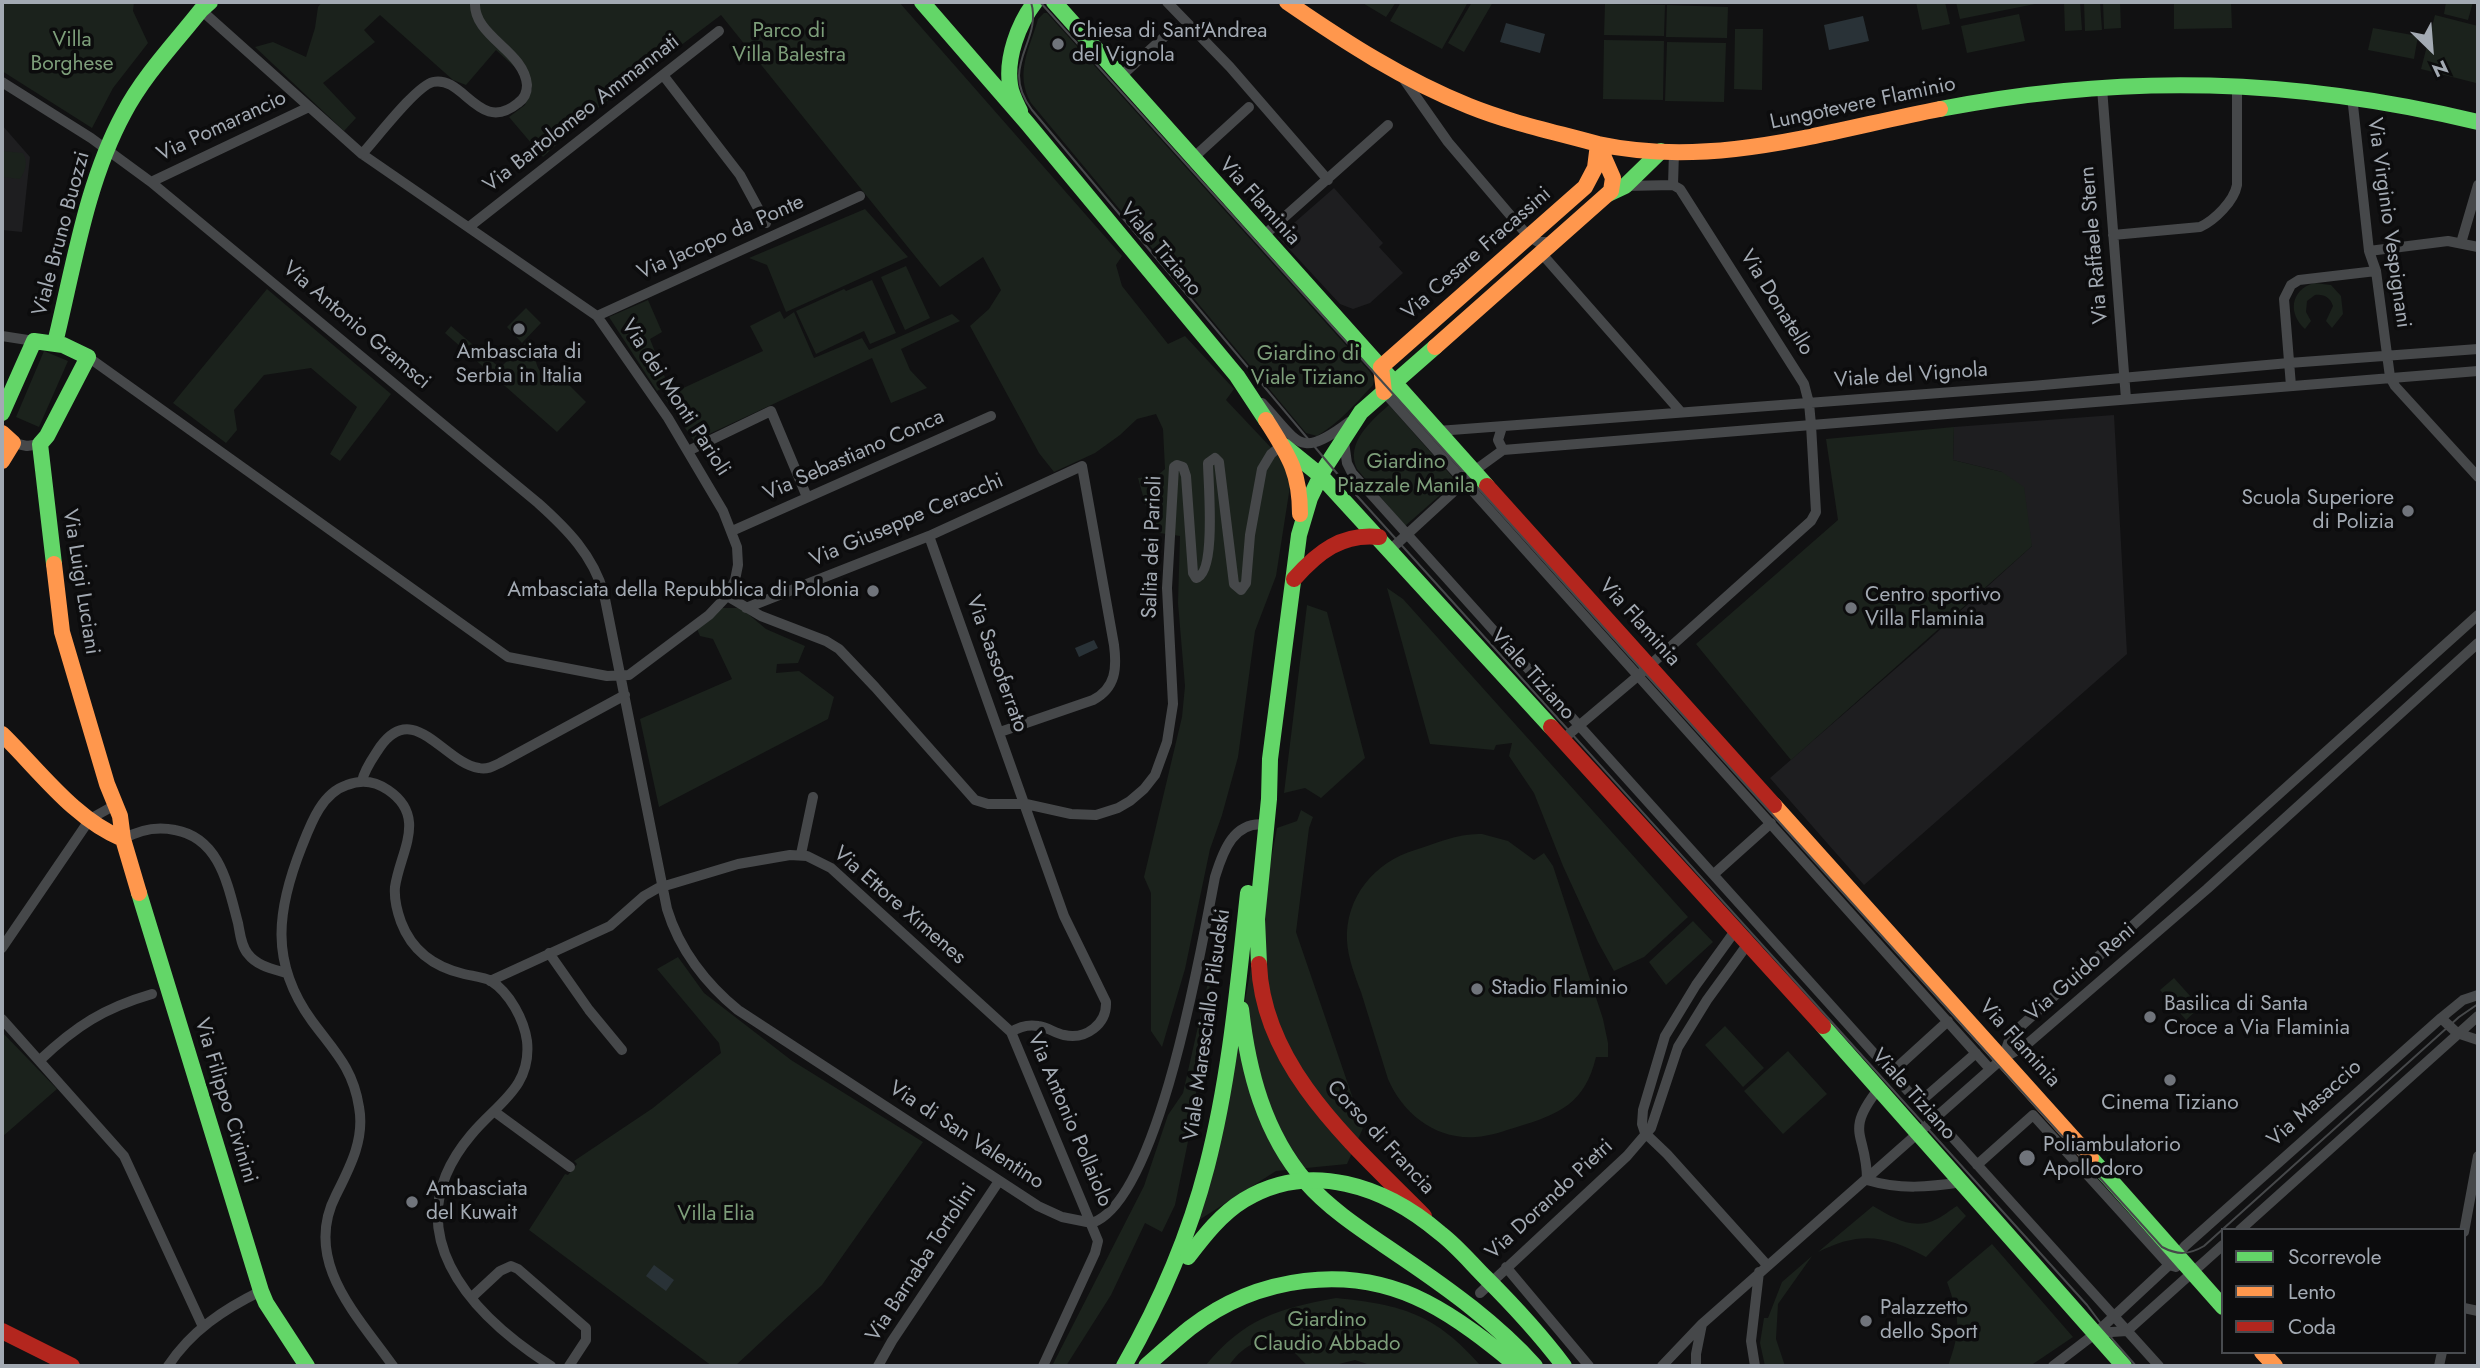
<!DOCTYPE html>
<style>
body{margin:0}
#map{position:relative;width:2480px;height:1368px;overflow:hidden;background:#111112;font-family:Jost,sans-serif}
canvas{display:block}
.frame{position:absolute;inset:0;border:4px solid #a3aab3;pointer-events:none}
.legend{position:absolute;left:2221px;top:1228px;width:245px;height:126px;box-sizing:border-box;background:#0c0c0d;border:2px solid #484b4f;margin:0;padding:9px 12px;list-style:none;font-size:21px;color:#a3aab3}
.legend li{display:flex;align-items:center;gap:14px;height:35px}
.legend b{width:35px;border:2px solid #484b4f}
.north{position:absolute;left:2396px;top:14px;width:70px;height:70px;-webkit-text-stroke:5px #0c0c0d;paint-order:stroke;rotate:155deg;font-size:19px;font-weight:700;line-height:28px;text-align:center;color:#a3aab3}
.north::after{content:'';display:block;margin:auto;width:24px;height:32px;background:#a3aab3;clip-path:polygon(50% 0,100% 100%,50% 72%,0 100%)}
</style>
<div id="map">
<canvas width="2480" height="1368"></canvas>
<div class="frame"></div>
<ul class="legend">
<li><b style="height:9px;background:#63d668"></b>Scorrevole</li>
<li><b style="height:9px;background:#ff974d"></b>Lento</li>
<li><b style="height:9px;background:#b3261e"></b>Coda</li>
</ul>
<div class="north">N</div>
</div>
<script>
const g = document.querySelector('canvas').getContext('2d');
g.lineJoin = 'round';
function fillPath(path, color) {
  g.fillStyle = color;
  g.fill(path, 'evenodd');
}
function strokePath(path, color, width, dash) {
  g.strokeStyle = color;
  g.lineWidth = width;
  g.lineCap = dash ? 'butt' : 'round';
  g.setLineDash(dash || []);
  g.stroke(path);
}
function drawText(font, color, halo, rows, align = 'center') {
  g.font = font + ' Jost,sans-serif';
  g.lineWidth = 7;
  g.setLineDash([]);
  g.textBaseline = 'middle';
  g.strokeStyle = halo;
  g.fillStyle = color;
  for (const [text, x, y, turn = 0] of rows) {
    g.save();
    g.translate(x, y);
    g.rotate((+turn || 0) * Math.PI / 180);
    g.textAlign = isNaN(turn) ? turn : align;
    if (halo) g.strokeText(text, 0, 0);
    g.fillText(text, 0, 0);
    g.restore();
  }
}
fillPath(new Path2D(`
 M2,125L30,157L22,232L2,230Z
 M1334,188L1383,243L1379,247L1403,273L1370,303L1353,309L1340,304L1278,237Z
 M2114,415L2127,654L1864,885L1770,778L1923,645L2032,546L2002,472L1953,460L1954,427Z`), '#1e1e20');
fillPath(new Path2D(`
 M2,2H134L133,11L148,43L113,88L92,128L2,71Z
 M322,2H899L1122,256L1116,265L1122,286L1168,344L1185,336L1234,389L1226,400L1277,454L1291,480L1276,576L1255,631L1238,757L1222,815L1210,849L1185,969L1162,1047L1151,1031V893L1144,877L1182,717L1185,686L1178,603L1180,536L1153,532L1138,478L1158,475L1165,469L1163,429L1156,414L1137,419L1120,435L1095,453L1054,472L1039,453L970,326L989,309L1001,290L983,257L940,287L721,15L590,114L543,157L509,117L525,105L532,88L520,72L496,50L466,85L453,80L380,15L364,30L375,42L323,83L356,118L344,131L255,47L273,42L306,57L315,28L318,7Z
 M1361,2H1396L1386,17Z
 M1401,2H1468L1442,49L1390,21Z
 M1472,2H1493L1464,52L1448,43Z
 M1916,2H1945L1950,24L1922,30Z
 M1956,2H2045L1960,19Z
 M2064,2H2080L2082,30L2065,31Z
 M2084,2H2100L2102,30L2085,31Z
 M2103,2H2120L2121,28L2104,29Z
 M2174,2H2231L2232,28L2174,29Z
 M2446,2H2473L2468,20L2444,14Z
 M1605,4L1665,5L1664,36L1604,35Z
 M1667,5L1728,7L1727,38L1666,37Z
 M1044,13H1047L1370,372L1374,379L1373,385C1355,404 1339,423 1317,436L1306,433L1031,103C1014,73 1030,48 1038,19Z
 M2019,14L2025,41L1967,53L1961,26Z
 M2435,15L2478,26V74L2476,83L2421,69Z
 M2373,28L2418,36L2414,59L2368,50Z
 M1735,29H1763L1762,90L1734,89Z
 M1604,40L1664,41L1663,100L1603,99Z
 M1667,42L1726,43L1724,102L1665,101Z
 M2,151L23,153C28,162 26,170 20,179L2,177Z
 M865,209L908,257L786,312L767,265L749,258Z
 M906,266L930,318L905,330L881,277Z
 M872,280L896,333L870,344L864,331L816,354L796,311L844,289L846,291Z
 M2314,283L2331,285L2341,296L2343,314L2332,328L2326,321L2333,306C2330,297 2324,294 2315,295L2307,301L2306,312L2311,321L2305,329C2288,314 2290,290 2314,283Z
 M267,289L391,394L340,461L330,454L357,407L311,368L264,375L234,410L237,430L226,443L173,403Z
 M648,300L662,332L650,339L668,385L657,391L609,317Z
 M526,308L541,323L522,343L507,327Z
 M780,311L784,319L794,312L814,358L862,338L869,350L952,314L960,321L901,349L910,370L927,388L891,403L872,358L694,441L664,397L763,351L750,326Z
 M451,326L500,368L529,339C540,356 529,379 560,376L586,402L557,432L445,333Z
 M44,351L68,361L39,427L16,417Z
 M1389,405L1456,481L1405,526L1357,469C1345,443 1371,421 1389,405Z
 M1954,427L1953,460L2002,472L2024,487L2032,546L1791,760L1696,644L1838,520L1826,439Z
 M1387,588L1403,599L1688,917L1644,957L1614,971L1598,942L1563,866L1534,793L1509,756L1512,743L1496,745L1494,750L1430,744Z
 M1307,605L1327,612L1365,758L1321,798L1305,788L1284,793Z
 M721,608H741L766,629L805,646L798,663L777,664L776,673L799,671L834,697L828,719L659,807L640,719L732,679L713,639L700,636L697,629Z
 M1301,810L1313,817L1309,828L1296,932L1363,1128L1347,1164L1276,1171L1199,1220L1233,1065L1277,828L1297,821Z
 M1482,834L1508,841L1534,860L1544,853L1553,866L1603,1019L1608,1043V1057H1596C1585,1103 1560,1114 1517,1127C1504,1131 1490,1136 1476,1137C1436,1140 1403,1114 1388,1079C1379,1050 1370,1021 1361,992C1355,976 1348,958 1347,941C1345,897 1375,862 1415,850C1437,843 1459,833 1482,834Z
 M1693,921L1713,942L1666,985L1649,962Z
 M678,957L704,993L791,1060L923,1142L822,1285L735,1366H712L529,1230L565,1174L568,1175L577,1164L574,1161L653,1108L721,1053L719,1043L657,969Z
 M1213,960L1193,1117L1175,1205L1162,1232L1145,1223L1111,1295L1066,1366H1052L1144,1186L1168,1115L1183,1093Z
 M2174,978L2200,1007L2186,1020L2160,990Z
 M1725,1026L1764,1068L1743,1087L1705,1045Z
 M2,1032L57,1089L2,1137Z
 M1788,1051L1827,1094L1783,1134L1744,1091Z
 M1873,1206C1894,1218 1913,1231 1937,1219C1945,1215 1950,1210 1957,1206L1966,1216L1926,1257C1885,1235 1860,1231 1818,1252Z
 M1992,1244L2073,1337L2030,1366H1948C1961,1330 1960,1318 1947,1282Z
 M1812,1256L1778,1304L1776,1339L1785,1366H1765L1760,1343L1764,1318H1768L1782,1282Z
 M1336,1298C1404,1305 1435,1314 1481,1366H1373L1355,1360L1331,1366H1308C1300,1359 1292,1348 1282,1343C1262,1333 1239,1349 1229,1366H1205C1245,1318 1277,1309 1336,1298Z`), '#1b221c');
fillPath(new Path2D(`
 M1863,16L1869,41L1829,50L1824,25Z
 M1506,23L1545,34L1540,53L1500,42Z
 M1094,640L1098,648L1079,657L1075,648Z
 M654,1265L674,1280L666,1291L646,1276Z`), '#293237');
strokePath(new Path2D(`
 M1167,2L1230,67L1328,180
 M663,75L740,175L766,223
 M1120,77L1174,28
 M1403,78L1448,142L1528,236L1538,242H1554
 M2,82L91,138L151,182L538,503C567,529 593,555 604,594L667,909C679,949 706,984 738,1010L1038,1206L1062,1217L1092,1223C1159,1200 1202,944 1215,877C1223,851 1234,819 1268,825
 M2102,88L2126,399
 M2352,96L2369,251L2376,271L2390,377L2395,386L2478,477
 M362,154C376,139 416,86 433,82C464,75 479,135 518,103C524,99 527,93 527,85C524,50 473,37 475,2
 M1192,159L1249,107
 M151,182L309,107
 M1673,185L1674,152
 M1625,186L1673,185
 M469,227L719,31
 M2113,235L2200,227C2215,220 2234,201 2237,185V85
 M1262,237L1388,125
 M2461,243L2478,185
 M2369,251L2448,241L2478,247
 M1542,254L1680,411
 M597,316L860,196
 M2,336L34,341
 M88,357L508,657L607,676L629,675L709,615L727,596L735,580L738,565L737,547L723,511L668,418L597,316L362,154L201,10
 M2291,386L2284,299L2291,285L2299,280L2376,271
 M1384,392L1990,1069
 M1262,403C1299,443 1299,460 1349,422
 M1502,427L1498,440L1503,450
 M1438,431L2032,386L2289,363L2478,349
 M1344,442L1347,463L1352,473L1916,1100L1921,1101L1976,1053
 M13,443L27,446L40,444
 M688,451L771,411L807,497
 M1474,471L1503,450L2478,371
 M732,531L991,416
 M929,536L1064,916L1106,1002C1107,1024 1086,1040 1064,1035C1055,1033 1047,1027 1038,1026C1028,1024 1019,1027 1011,1032
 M1390,550L1464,482
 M727,596L761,616L826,641L839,649L875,687L975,800L988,804H1026L1071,814L1096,815L1118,808L1130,801L1144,789L1155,775L1167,742L1173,704L1167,588L1174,467L1177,465L1183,467L1186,476L1193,573L1196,578C1217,574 1208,481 1208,463L1215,458L1219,462L1234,584L1241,590L1246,583L1250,535L1262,469L1271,454L1282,445
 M746,608L929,536L1082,466L1114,645C1117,668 1116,688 1093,700L1000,732
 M1562,740L1639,675L1811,521L1816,512L1811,425L1809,403L1804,384L1680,189L1673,185
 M362,781C365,768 373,758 380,747C414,699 444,763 479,768C487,770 494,766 500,763L625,695
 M123,839C139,830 157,826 175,830C220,838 228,886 238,923C240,933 241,946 248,954C257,966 273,969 286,973
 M801,854L813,797
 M1714,874L1771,823
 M2,948L90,819L115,805
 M549,953L589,1010L622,1050
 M490,981L610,926L644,896L658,888L738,864L790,855L807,856L831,868L1011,1032L1098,1241L1095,1253L1043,1366
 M2478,995L2463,1000L2441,1018L2457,1033L2478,1040
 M2,1019L124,1156L203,1327
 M2003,1058L2011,1035L2478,615
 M40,1060C76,1026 104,1008 152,994
 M1892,1072L1948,1021
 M495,1112L570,1167
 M1935,1118L2159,1366
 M1645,1133L1642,1124L1643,1110L1665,1036L1696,985L1735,931
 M1645,1133L1667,1154L1767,1265
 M1977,1165L2033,1115L2169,1265L2176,1267
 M1867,1180C1867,1132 1843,1134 1879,1088
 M1867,1180C1900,1190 1929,1187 1963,1182
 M2240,1230L2478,1016
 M2464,1232L2478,1156
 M1506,1267L1589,1366
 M1480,1293L1627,1156L1651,1128L1678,1047L1707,1000L1747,945
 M472,1297L500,1271L511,1266L518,1269L586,1328V1340L569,1366
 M2464,1308L2478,1311
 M2096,1333L2127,1331L2223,1245
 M168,1366C191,1331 224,1309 261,1291
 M393,1366C357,1315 302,1261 336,1195C350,1167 365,1139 359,1107C353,1068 334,1051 312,1021C269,962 277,909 302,846C311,823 322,793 347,785C362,779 375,781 388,790C428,817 400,852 395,887C394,899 397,911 401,922C412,951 434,967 464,974C472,976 484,977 491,981C510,993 524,1020 527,1041C532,1088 496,1104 471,1135C392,1229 468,1313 551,1366
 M878,1366L892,1341L999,1181
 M1662,1366L1702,1324L2003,1058L2025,1046L2207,889L2478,643
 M1696,1366V1354L1702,1324
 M1755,1366L1751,1341L1759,1272
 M2053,1366L2096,1333L2169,1265L2185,1246L2441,1018
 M2439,1366L2442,1352`), '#46484a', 10);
strokePath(new Path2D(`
 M922,2L1027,123L1237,376L1266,420
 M1054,2L1487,486
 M1940,109C2125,73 2295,78 2478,122
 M1020,111C1016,103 1011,94 1010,85C1006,58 1018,24 1035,2
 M1608,194L1625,186L1661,151
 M55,343C74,266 86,183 124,113C144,75 175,43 201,10L210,2
 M2,413L34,341L63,345L88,357L47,436L40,444L54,564
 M1284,446L1321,476L1551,727
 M139,893L261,1291L266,1303L307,1366
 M1259,964L1257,919L1269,799L1270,759L1299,535L1310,498L1324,469L1361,412L1435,347
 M1241,1009C1248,1071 1264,1133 1306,1182C1332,1212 1370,1235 1403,1258C1450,1290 1496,1323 1535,1366
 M1823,1026L2124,1366
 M2091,1158L2223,1307
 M1124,1366C1160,1303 1189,1236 1207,1166C1230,1077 1238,984 1248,893
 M1146,1366C1161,1353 1175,1340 1190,1328C1257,1276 1350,1263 1426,1302C1459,1319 1488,1342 1517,1366`), '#63d668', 16);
strokePath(new Path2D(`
 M1287,2C1345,42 1404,80 1469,106C1511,123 1555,132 1598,144
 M1598,144C1715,169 1826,131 1940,109
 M1435,347L1611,191L1613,178L1598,144
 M1384,392L1381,367L1585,187L1595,168L1598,144
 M1266,420C1288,455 1300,471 1300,514
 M2,433L13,443L2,461
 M54,564L62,632L107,784L120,816L123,839L139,893
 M2,734C39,770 74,819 123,839
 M1774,805L2091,1158
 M2262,1352L2275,1366`), '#ff974d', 16);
strokePath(new Path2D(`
 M1487,486L1774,805
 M1294,579C1318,552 1342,533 1379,537
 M1551,727L1823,1026
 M1259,964C1263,1069 1356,1147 1424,1216
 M2,1331L72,1366`), '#b3261e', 16);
strokePath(new Path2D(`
 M1031,2C1043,42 998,65 1032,110L1340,477L2087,1305L2114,1341L2136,1366
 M1040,2L2162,1247C2177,1255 2189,1255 2204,1246L2459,1017L2478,1004`), '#46484a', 2);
strokePath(new Path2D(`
 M1188,1257C1204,1236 1221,1214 1244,1200C1310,1160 1385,1186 1440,1233C1457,1246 1471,1263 1486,1278C1514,1306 1540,1334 1564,1366`), '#63d668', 16);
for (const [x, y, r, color] of [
 [1058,44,7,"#70747b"],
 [519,329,7,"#70747b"],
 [2408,511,7,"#70747b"],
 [873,591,7,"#70747b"],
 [1851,608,7,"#70747b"],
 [1477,989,7,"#70747b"],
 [2150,1017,7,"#70747b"],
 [2170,1080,7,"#70747b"],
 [2027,1158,9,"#70747b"],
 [412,1202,7,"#70747b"],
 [1866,1321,7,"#70747b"]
]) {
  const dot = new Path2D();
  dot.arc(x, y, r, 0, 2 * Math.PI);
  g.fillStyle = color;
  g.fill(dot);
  strokePath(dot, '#0c0c0d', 2.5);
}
drawText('21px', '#7d9e7a', '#0c0c0d', [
 ["Parco di",789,32],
 ["Villa Balestra",789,56],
 ["Villa",72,41],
 ["Borghese",72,65],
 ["Giardino di",1308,355],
 ["Viale Tiziano",1308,379],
 ["Giardino",1406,463],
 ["Piazzale Manila",1406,487],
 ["Villa Elia",716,1215],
 ["Giardino",1327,1321],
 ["Claudio Abbado",1327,1345]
]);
drawText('21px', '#a3aab3', '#0c0c0d', [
 ["Chiesa di Sant'Andrea",1072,32],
 ["del Vignola",1072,56],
 ["Ambasciata di",519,353,"center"],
 ["Serbia in Italia",519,377,"center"],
 ["Scuola Superiore",2394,499,"right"],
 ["di Polizia",2394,523,"right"],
 ["Ambasciata della Repubblica di Polonia",859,591,"right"],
 ["Centro sportivo",1865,596],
 ["Villa Flaminia",1865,620],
 ["Stadio Flaminio",1491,989],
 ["Basilica di Santa",2164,1005],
 ["Croce a Via Flaminia",2164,1029],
 ["Cinema Tiziano",2170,1104,"center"],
 ["Poliambulatorio",2043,1146],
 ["Apollodoro",2043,1170],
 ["Ambasciata",426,1190],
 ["del Kuwait",426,1214],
 ["Palazzetto",1880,1309],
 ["dello Sport",1880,1333]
], 'left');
drawText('21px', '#a3aab3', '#0c0c0d', [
 ["Lungotevere Flaminio",1863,104,-12],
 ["Via Bartolomeo Ammannati",582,114,-38],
 ["Via Pomarancio",222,127,-25],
 ["Via Flaminia",1259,202,48],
 ["Via Virginio Vespignani",2388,223,82],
 ["Viale Bruno Buozzi",62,234,-75],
 ["Via Jacopo da Ponte",721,238,-24],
 ["Via Raffaele Stern",2095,245,-95],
 ["Viale Tiziano",1160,250,50],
 ["Via Cesare Fracassini",1477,254,-41],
 ["Via Donatello",1776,303,58],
 ["Via Antonio Gramsci",356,326,40],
 ["Viale del Vignola",1911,376,-4],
 ["Via dei Monti Parioli",675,398,57],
 ["Via Sebastiano Conca",854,456,-24],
 ["Via Giuseppe Ceracchi",907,521,-23],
 ["Salita dei Parioli",1153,547,-88],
 ["Via Luigi Luciani",80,582,81],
 ["Via Flaminia",1639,623,48],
 ["Via Sassoferrato",996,664,70],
 ["Viale Tiziano",1532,675,48],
 ["Via Ettore Ximenes",899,906,41],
 ["Via Guido Reni",2081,973,-41],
 ["Viale Maresciallo Pilsudski",1208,1025,-82],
 ["Via Flaminia",2019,1044,48],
 ["Viale Tiziano",1913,1095,48],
 ["Via Filippo Civinini",225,1101,73],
 ["Via Masaccio",2315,1104,-42],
 ["Via Antonio Pollaiolo",1069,1120,67],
 ["Via di San Valentino",966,1136,33],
 ["Corso di Francia",1380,1138,47],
 ["Via Dorando Pietri",1550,1200,-43],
 ["Via Barnaba Tortolini",922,1263,-57]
]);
</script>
